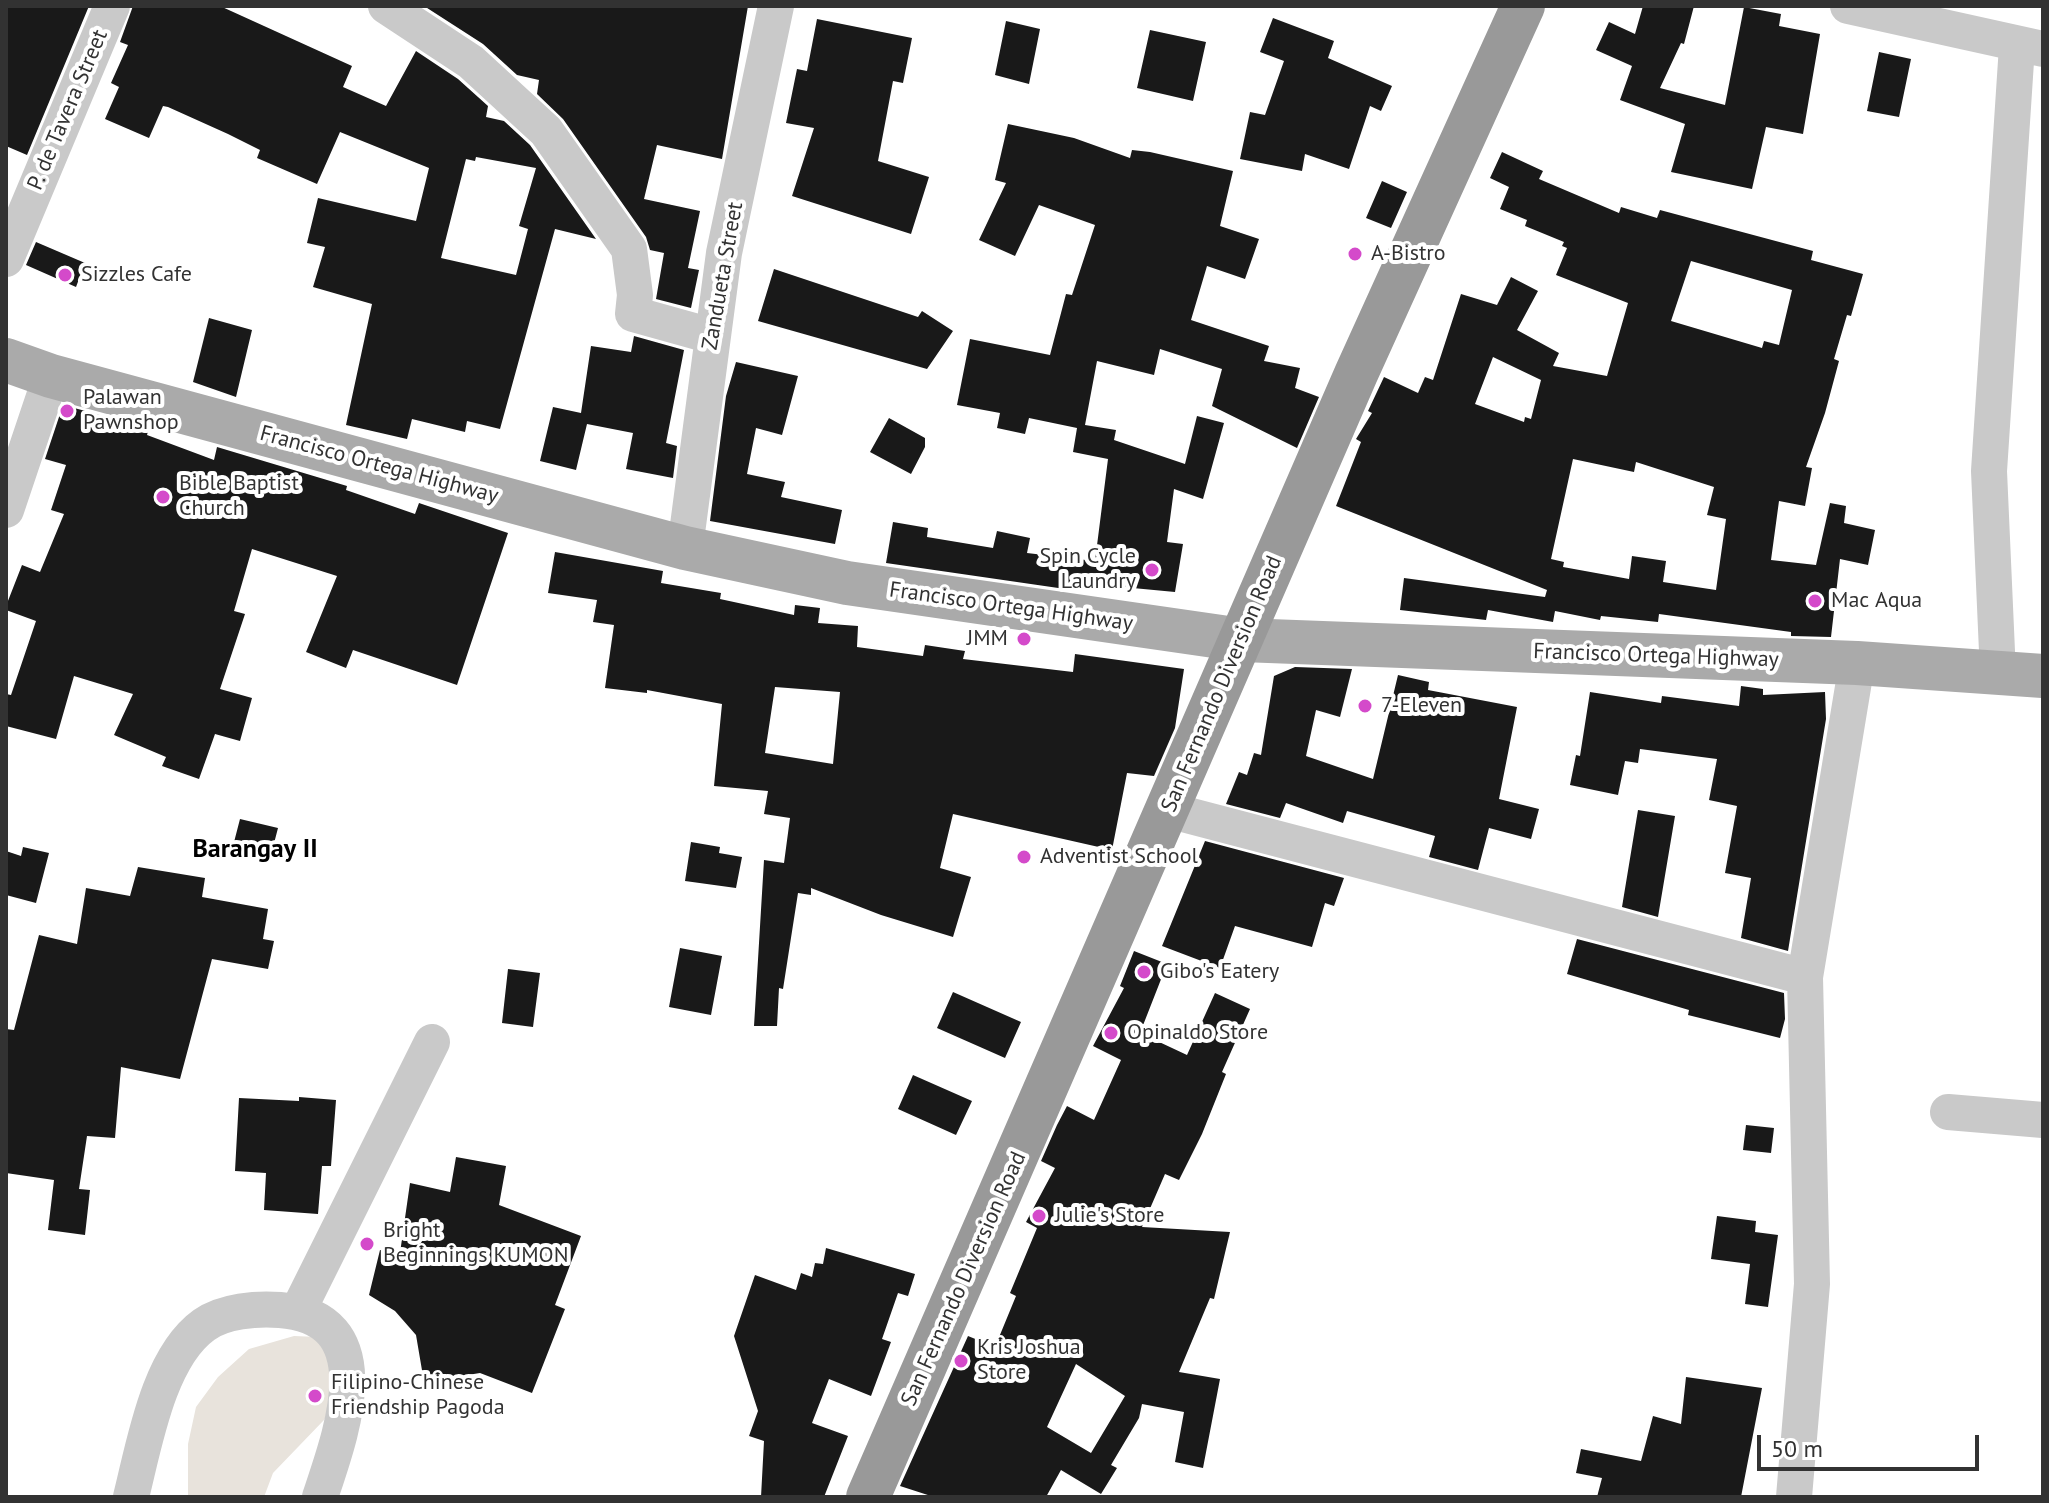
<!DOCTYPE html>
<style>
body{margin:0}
#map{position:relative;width:2049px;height:1503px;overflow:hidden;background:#fff;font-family:"PT Sans",sans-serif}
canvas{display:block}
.frame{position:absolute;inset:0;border:8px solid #323232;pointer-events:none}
.scale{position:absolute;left:1757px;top:1435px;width:222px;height:36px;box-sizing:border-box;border:4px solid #323232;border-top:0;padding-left:10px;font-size:24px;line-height:28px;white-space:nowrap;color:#323232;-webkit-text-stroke:6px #fff;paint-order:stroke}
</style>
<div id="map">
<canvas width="2049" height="1503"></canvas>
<div class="frame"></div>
<div class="scale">50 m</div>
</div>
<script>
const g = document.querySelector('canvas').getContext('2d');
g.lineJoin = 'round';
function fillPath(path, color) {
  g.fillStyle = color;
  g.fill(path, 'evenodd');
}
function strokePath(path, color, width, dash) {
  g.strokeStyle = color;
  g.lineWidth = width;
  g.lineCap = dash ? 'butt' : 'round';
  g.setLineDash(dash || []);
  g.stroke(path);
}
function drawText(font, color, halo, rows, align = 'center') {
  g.font = font + ' "PT Sans",sans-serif';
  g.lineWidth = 8;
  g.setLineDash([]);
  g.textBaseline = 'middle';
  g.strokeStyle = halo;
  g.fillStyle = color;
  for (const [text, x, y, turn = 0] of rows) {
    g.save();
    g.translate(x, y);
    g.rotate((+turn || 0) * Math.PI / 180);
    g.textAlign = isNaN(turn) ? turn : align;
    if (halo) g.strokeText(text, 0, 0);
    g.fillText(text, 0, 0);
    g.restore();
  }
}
fillPath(new Path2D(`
 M294,1336L318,1337L332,1352L338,1396L324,1420L273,1473L264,1497H188V1444L196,1407L218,1377L249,1349Z`), '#e8e3dc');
fillPath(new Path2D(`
 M6,6H89L27,155L6,146Z
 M133,6H220L352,66L343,87L386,106L416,51L458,79L488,106L486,117L504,121L530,145L596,239L555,229L500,429L467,421L465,432L412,419L407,439L346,425L372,304L313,287L325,247L307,243L318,198L416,221L429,168L340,132L317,184L257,158L260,150L228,134L168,107L163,106L149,138L105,119L119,87L111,83L128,45L120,42ZM476,157L536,168L519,226L528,229L516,275L441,258L466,159L475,161Z
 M424,6H748L722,159L657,145L644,199L700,211L688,268L699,270L691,308L656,299L664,253L650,250L646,237L563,119L537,94L539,80L517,75L483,44Z
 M1643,6H1694L1684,44L1681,43L1660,88L1725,105L1744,7L1781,14L1779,26L1820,34L1803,134L1766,127L1752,189L1671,172L1685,124L1620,100L1632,66L1596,50L1609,22L1635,34Z
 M1273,18L1334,41L1328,58L1392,86L1381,111L1370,106L1349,169L1305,154L1302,171L1240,159L1250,112L1265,115L1284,61L1260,52Z
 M817,19L912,38L903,83L893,81L878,161L929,177L911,234L792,196L814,128L786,123L797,69L807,71Z
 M1006,21L1040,29L1029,84L995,75Z
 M1150,30L1206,42L1193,101L1137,88Z
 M1879,52L1911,59L1899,117L1867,111Z
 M1008,124L1074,138L1130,158L1132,150L1150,152L1233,171L1220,226L1259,239L1245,279L1207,266L1191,320L1269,346L1264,361L1300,368L1295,388L1319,397L1297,448L1212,406L1222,369L1160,349L1154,375L1097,361L1085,425L1116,430L1114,440L1185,464L1197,416L1224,423L1203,499L1174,489L1167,542L1183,544L1175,592L1080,583L1079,591L886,563L893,522L928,528L927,537L993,548L997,531L1030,538L1027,553L1095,561L1108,459L1073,452L1077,428L1029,418L1025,434L997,428L1000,413L957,405L970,339L1050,355L1066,294L1072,295L1095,225L1039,205L1015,256L979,240L1006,183L995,180Z
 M1502,152L1543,171L1539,179L1619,213L1621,207L1657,218L1660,210L1813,251L1811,260L1863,274L1851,316L1847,315L1834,359L1839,361L1825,413L1806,467L1812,468L1805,506L1779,501L1771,560L1816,565L1830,503L1846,506L1844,523L1875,530L1868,565L1840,559L1831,637L1791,636V632L1659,614L1658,622L1601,616L1600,620L1555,611L1553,622L1488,610L1486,620L1400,610L1404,578L1545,597L1547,590L1336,506L1361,442L1356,439L1372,413L1368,411L1384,377L1418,393L1425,377L1433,380L1461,294L1497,305L1511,277L1538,291L1517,330L1559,353L1553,366L1607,376L1628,303L1556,275L1567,248L1562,246L1564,242L1525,226L1527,220L1500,209L1509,187L1490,178ZM1691,261L1792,290L1779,345L1764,341L1762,348L1671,321ZM1493,357L1541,380L1531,419L1525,417L1524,422L1475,404ZM1573,459L1634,472L1636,462L1714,487L1707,515L1726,519L1716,590L1663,582L1666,561L1632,556L1629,579L1563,567L1564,562L1551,559Z
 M1382,181L1407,192L1391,228L1366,218Z
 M36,242L85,263L76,287L26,265Z
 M774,269L918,317L922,311L953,331L927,369L758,321Z
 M209,318L252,330L236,397L193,382Z
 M634,336L684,350L666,443L677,446L673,478L626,469L633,433L587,424L576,470L540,461L553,407L581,413L591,346L631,352Z
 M736,362L798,376L782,435L756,428L747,474L785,482L781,497L842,510L835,544L710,521L726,396Z
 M63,405L149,428L147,435L214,460L217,447L347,486L346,490L415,514L419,503L508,533L457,685L353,650L346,668L306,652L337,576L252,549L234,611L245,614L220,689L252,698L240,741L215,734L199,779L162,766L166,757L114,735L133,694L74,676L56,739L6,726V694L11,695L36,621L6,610V606L22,565L40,572L64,514L51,510L66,465L45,459Z
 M889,418L925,438V447L911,474L870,452Z
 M555,552L663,571L661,583L721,593L720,599L794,615L795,605L820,608L818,623L858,626L857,647L923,656L925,645L965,651L963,659L1073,672L1075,654L1184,669L1175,728L1154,776L1127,773L1112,850L953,814L940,868L971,877L953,937L881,915L811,888V895L798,893L783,989L779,988L777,1026H754L764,860L784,863L790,818L764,814L768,791L714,786L722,704L647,690V693L605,688L614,625L593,622L597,600L548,593ZM775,687L840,692L833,764L765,753Z
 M1295,667L1352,669L1340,717L1316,710L1306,756L1373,779L1398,675L1429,682L1428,690L1517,707L1499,799L1539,809L1531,839L1489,828L1478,870L1429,857L1435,836L1347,811L1343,823L1286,803L1280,818L1226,804L1239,772L1247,775L1254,753L1261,755L1274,676Z
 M1741,686L1763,689V695L1825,692L1826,719L1788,951L1741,938L1751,878L1725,873L1737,806L1709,800L1717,759L1640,749L1638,763L1625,761L1618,795L1570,785L1576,755L1580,756L1590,692L1661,703L1662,696L1739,706Z
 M1638,810L1675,816L1658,917L1622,907Z
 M240,819L278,828L271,855L233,846Z
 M1205,841L1344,878L1334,906L1325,903L1312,947L1235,926L1220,968L1162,946Z
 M691,842L720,847L719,853L742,857L736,888L685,881Z
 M23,847L49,853L36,903L6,895V851L21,856Z
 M138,867L205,878L202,897L268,909L263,939L274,941L268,969L212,959L180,1079L121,1067L115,1138L87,1136L79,1189L90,1190L85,1235L48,1230L54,1180L6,1173V1029L14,1030L39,935L77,944L86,888L130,896Z
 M1577,939L1784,993L1785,1019L1780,1038L1688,1015L1689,1010L1567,974Z
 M680,948L722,956L711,1015L669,1007Z
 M1134,951L1167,964L1140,1033L1187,1055L1215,993L1250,1009L1222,1072L1226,1074L1202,1134L1179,1180L1165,1174L1142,1227L1230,1232L1214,1299L1210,1298L1179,1372L1220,1379L1203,1468L1175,1462L1184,1412L1142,1404L1139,1418L1111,1465L1117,1468L1101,1494L1061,1470L1046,1497H934L900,1486L968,1336L995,1347L1016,1296L1010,1293L1037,1228L1026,1222L1055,1168L1041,1161L1057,1125L1067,1106L1094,1120L1121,1060L1093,1046L1124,988L1120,986ZM1076,1364L1125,1396L1091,1453L1047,1427Z
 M508,969L540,973L533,1027L502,1023Z
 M953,992L1021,1022L1005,1058L937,1028Z
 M913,1075L972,1101L956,1135L898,1109Z
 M299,1097L336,1100L331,1166H322L318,1214L264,1210L266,1173L235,1171L239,1098L299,1101Z
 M1746,1125L1774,1128L1771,1153L1743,1150Z
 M456,1157L506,1166L499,1205L581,1236L555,1305L565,1309L532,1393L480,1373L424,1382L416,1335L395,1311L369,1295L380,1250L400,1253L410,1183L450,1192Z
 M1717,1216L1756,1221L1755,1232L1778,1235L1768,1307L1745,1304L1750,1264L1711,1259Z
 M826,1248L915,1274L908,1296L898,1293L882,1339L891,1342L871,1396L829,1379L812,1423L848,1436L824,1497H761L764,1441L749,1436L758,1411L734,1336L755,1275L796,1290L801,1273L812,1277L815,1263L823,1264Z
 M1686,1377L1762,1388L1741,1497H1597L1602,1478L1576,1473L1581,1449L1641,1461L1653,1416L1681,1424Z`), '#191919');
strokePath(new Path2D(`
 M386,6L471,62L546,131L629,249L635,295L633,314L712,336
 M1848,6L2043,49
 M6,259L112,6
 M6,510L51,376
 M685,548L724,253L776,6
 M1998,674L1989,471L2017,46
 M1168,810L1805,977
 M1948,1112L2043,1120
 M298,1311L432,1042
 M131,1497C144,1446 158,1358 204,1325C223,1311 257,1308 280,1310C385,1318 341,1434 320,1497
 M1794,1497L1812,1284L1805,977L1857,663`), '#c9c9c9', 36);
strokePath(new Path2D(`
 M6,360L51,376L685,548L847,583L1242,640L1857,663L2043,676`), '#aaa', 44);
strokePath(new Path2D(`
 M868,1497L1356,374L1523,6`), '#999', 44);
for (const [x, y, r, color] of [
 [1355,254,8,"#d44aca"],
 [65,275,8,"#d44aca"],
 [67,411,8,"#d44aca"],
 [163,497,8,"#d44aca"],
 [1152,570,8,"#d44aca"],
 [1815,601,8,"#d44aca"],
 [1024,639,8,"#d44aca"],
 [1365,706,8,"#d44aca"],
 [1024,857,8,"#d44aca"],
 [1144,972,8,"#d44aca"],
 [1111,1033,8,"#d44aca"],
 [1039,1216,8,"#d44aca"],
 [367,1244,8,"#d44aca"],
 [961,1361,8,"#d44aca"],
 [315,1396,8,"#d44aca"]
]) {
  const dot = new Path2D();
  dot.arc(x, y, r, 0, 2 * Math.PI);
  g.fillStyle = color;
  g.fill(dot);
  strokePath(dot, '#fff', 3);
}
drawText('22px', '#323232', '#fff', [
 ["P. de Tavera Street",68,110,-67],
 ["Zandueta Street",723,276,-80],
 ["Francisco Ortega Highway",379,465,15],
 ["Francisco Ortega Highway",1011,607,8],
 ["Francisco Ortega Highway",1656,656,2],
 ["San Fernando Diversion Road",1222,684,-67],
 ["San Fernando Diversion Road",964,1279,-66]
]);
drawText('22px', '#323232', '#fff', [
 ["A-Bistro",1371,254],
 ["Sizzles Cafe",81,275],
 ["Palawan",83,398],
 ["Pawnshop",83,423],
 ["Bible Baptist",179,484],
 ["Church",179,509],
 ["Spin Cycle",1136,557,"right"],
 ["Laundry",1136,582,"right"],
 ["Mac Aqua",1831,601],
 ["JMM",1008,639,"right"],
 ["7-Eleven",1381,706],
 ["Adventist School",1040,857],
 ["Gibo's Eatery",1160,972],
 ["Opinaldo Store",1127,1033],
 ["Julie's Store",1055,1216],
 ["Bright",383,1231],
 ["Beginnings KUMON",383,1256],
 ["Kris Joshua",977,1348],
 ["Store",977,1373],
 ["Filipino-Chinese",331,1383],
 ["Friendship Pagoda",331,1408]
], 'left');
drawText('bold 26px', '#000', '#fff', [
 ["Barangay II",255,850]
]);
</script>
